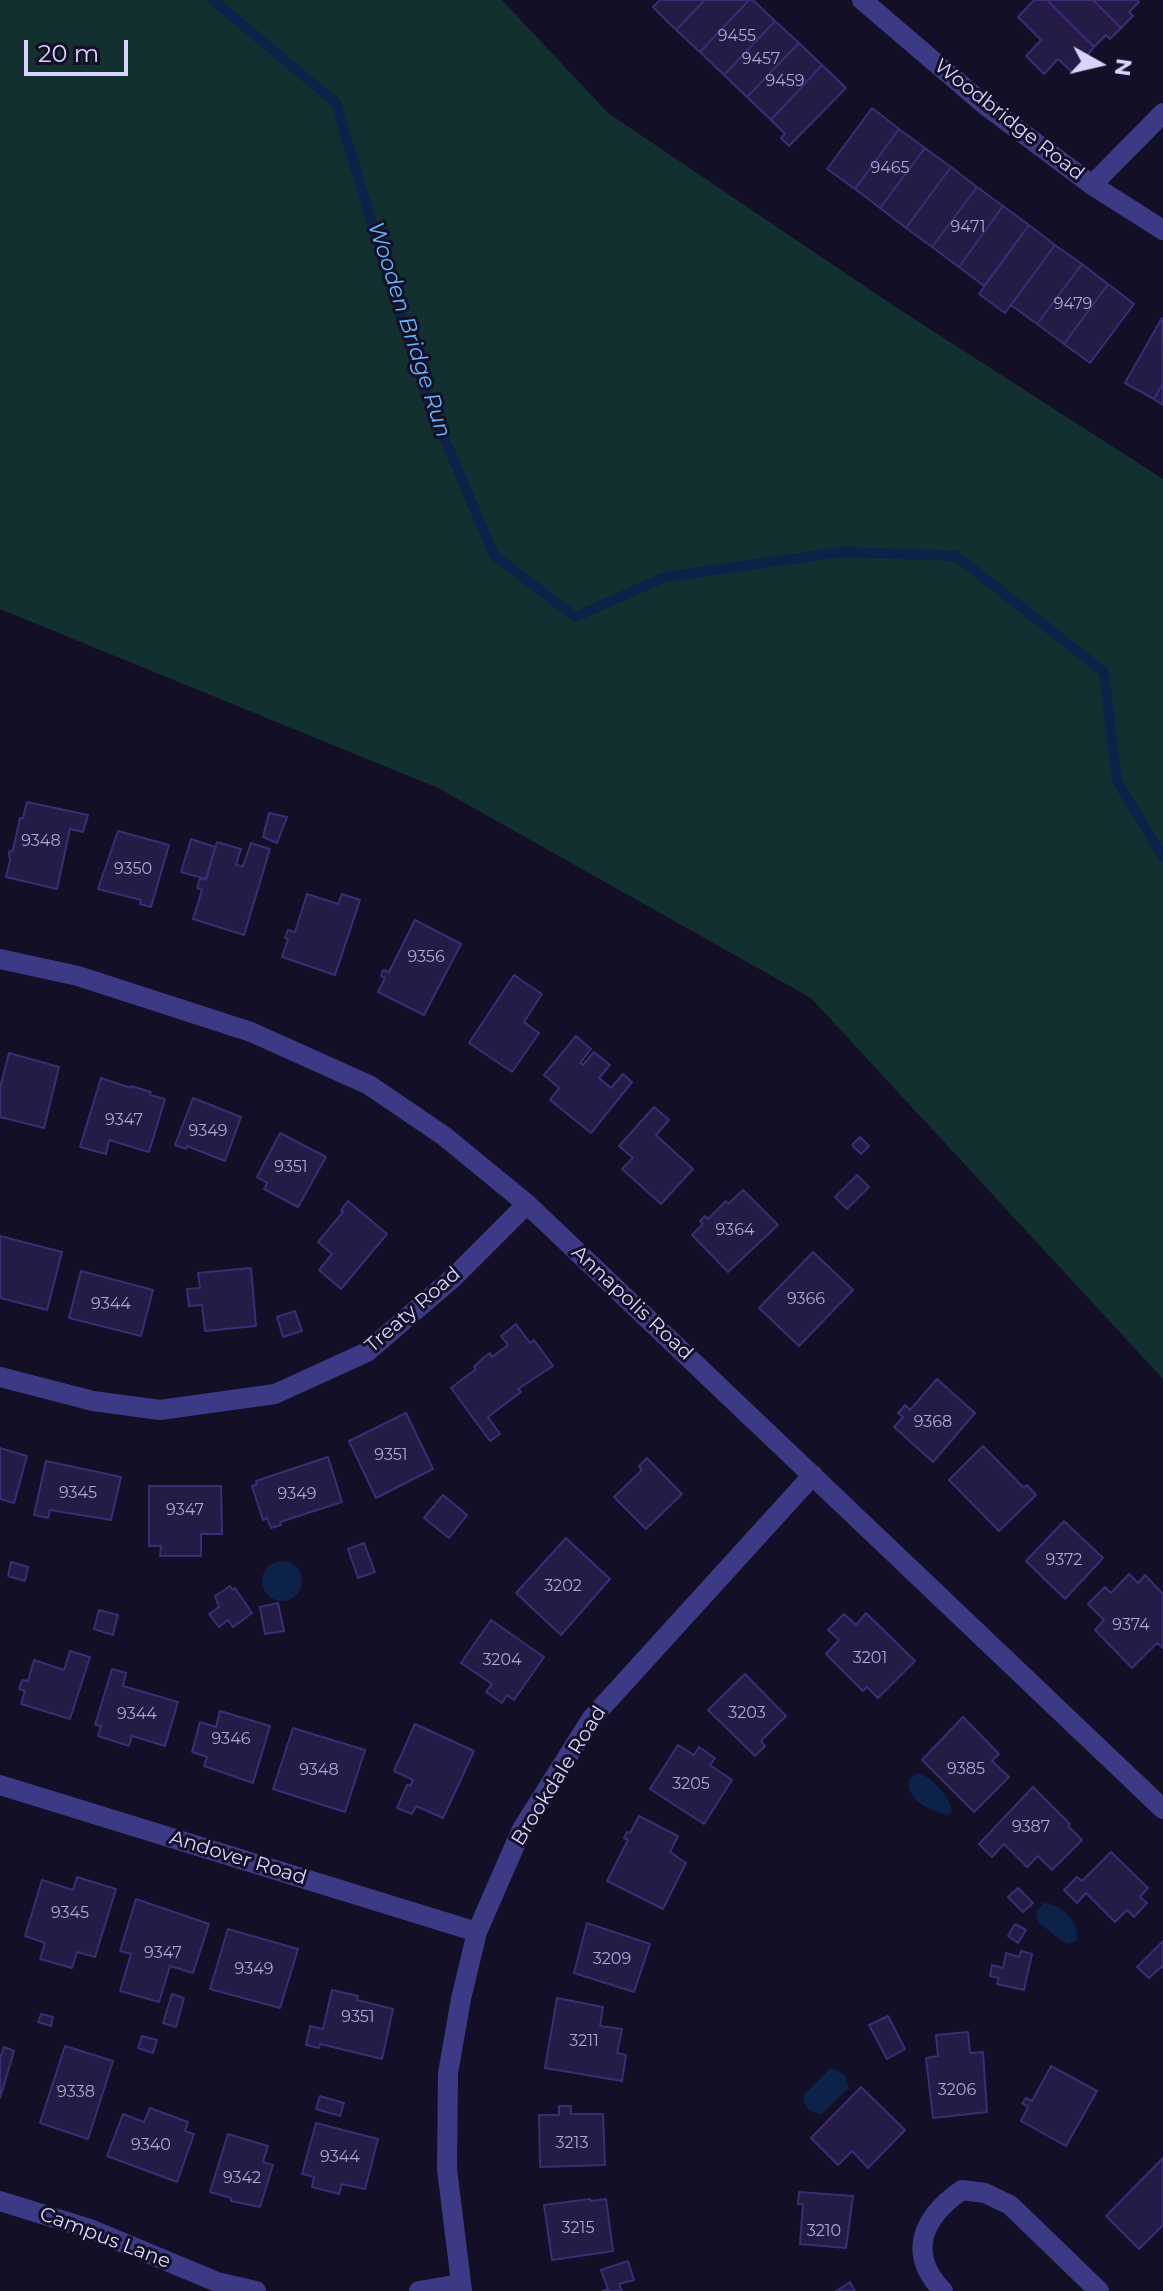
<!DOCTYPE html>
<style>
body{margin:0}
#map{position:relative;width:1163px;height:2291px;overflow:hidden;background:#130f26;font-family:Montserrat,sans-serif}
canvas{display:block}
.north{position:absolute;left:1059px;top:24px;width:80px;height:80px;-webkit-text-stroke:6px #130f26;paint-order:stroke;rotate:98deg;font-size:22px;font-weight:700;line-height:32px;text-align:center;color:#d9d4ff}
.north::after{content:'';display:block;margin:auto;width:28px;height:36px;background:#d9d4ff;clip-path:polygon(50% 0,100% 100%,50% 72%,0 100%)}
.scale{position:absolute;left:24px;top:40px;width:104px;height:36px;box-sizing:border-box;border:4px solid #d9d4ff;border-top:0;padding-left:10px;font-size:24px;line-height:28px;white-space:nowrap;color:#d9d4ff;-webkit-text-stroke:6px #130f26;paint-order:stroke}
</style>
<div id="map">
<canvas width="1163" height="2291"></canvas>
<div class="north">N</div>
<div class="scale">20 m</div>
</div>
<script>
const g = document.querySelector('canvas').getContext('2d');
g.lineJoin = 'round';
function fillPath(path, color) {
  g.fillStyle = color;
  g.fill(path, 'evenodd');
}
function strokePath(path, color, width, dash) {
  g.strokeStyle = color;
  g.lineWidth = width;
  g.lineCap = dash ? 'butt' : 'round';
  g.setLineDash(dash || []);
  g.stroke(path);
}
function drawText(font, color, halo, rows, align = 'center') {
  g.font = font + ' Montserrat,sans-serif';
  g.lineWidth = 6;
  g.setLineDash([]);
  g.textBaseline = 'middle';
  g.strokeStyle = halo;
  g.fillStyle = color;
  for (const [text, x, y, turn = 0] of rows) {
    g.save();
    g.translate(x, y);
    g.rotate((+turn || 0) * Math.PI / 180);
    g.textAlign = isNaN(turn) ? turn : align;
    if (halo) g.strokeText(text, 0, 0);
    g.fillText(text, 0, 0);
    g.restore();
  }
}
fillPath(new Path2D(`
 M0,0H502L608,113L891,304L1163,479V1379L811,998L438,788L0,609Z`), '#12302f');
fillPath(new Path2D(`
 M262 1581a20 20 0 1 1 40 0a20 20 0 1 1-40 0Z
 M918,1773C932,1777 952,1799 952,1812L948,1815C930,1811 905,1800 909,1779Z
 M1044,1903C1061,1903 1083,1925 1076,1941L1067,1944L1063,1942L1038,1922L1036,1912Z
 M831,2068L844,2074L849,2088L821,2115L809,2110L804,2103V2095Z`), '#0c2248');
strokePath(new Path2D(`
 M213,0L336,103L390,284L427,397L494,555L575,617L665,577L841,552L956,556L1104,672L1117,781L1163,857`), '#0c2248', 10);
const building = new Path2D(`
 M660,0H705L676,30L653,7Z
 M705,0H749L700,52L676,30Z
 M749,0H753L775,21L724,75L700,52Z
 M1034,0H1047L1094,47L1073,73L1058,59L1044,74L1026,56L1041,40L1018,17Z
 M1047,0H1093L1121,28L1110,39L1106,35L1094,47Z
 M1093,0H1137L1139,2L1129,12L1133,16L1121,28Z
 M775,21L799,43L747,97L724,75Z
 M799,43L822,65L771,120L747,97Z
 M822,65L846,88L789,146L781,138L785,134L771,120Z
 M872,108L899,129L855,189L827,169Z
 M899,129L925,148L880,208L855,189Z
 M925,148L951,167L906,228L880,208Z
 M951,167L977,187L932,247L906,228Z
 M977,187L1003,206L959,267L932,247Z
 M1003,206L1029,225L984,286L959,267Z
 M1029,225L1055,245L1005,313L979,294Z
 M1055,245L1082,264L1037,324L1011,305Z
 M1082,264L1108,284L1064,344L1037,324Z
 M1108,284L1134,304L1090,363L1064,344Z
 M1162,318L1163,383L1154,399L1125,383Z
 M1163,383V405L1154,399Z
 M27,802L88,815L83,832L70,829L57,889L6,877L10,861L9,852L13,850L20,818H23Z
 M269,813L287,817L277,843L263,837Z
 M118,831L169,845L151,907L140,904L141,900L98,889Z
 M191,839L215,847L206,879L181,872Z
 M217,842L241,849L236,865L243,866L251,843L270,849L244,935L193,919L202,890L197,888L200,878L206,880Z
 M307,894L338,904L342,894L360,900L335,975L282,957L288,939L285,938L288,930L295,932Z
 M415,920L461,944L424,1015L378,992L385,978L381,976L383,970L389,972Z
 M514,975L542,994L524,1022L539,1033L512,1072L469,1043Z
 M576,1036L591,1049L580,1063L583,1065L594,1052L610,1065L599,1078L611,1088L623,1074L632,1082L591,1133L550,1100L559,1088L544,1075Z
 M9,1053L59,1067L44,1128L0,1117V1088Z
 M101,1078L131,1088V1086L151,1092L150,1095L165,1099L149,1152L109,1140L106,1154L80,1147Z
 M193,1098L241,1117L225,1161L187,1146L186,1149L175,1145Z
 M654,1107L669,1120L656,1135L693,1169L661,1204L622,1169L633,1158L619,1146Z
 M280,1133L326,1157L298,1207L264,1189L267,1183L257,1177Z
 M860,1137L869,1146L861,1154L852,1145Z
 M857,1175L869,1187L847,1209L835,1197Z
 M743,1190L778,1225L728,1272L692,1235L703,1224L700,1221L705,1216L708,1219L726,1201L728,1204Z
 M348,1201L387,1234L341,1289L319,1270L332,1254L318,1242L343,1212L341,1210Z
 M0,1236L62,1252L47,1310L0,1298Z
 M813,1252L853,1290L799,1346L759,1308Z
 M251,1268L256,1326L205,1331L202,1305L189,1306L187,1289L200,1288L198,1273Z
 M81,1271L153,1290L141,1336L69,1318Z
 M295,1311L302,1331L283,1337L277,1317Z
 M516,1324L530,1343L534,1340L553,1366L518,1389L521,1392L488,1417L500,1434L490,1441L451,1388L476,1369L474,1367L483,1358L490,1353L492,1357L508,1345L501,1336Z
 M937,1379L975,1413L933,1462L894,1427L903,1417L898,1413L905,1405L910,1410Z
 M406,1413L433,1469L376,1498L349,1441Z
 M983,1446L1024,1488L1027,1485L1036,1495L999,1531L949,1480Z
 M0,1448L27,1456L14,1503L0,1499Z
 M328,1457L342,1502L280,1522L281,1525L271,1528L267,1518L263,1520L252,1486L257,1484L256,1481Z
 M647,1458L682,1494L646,1529L614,1497L642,1470L639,1466Z
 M46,1461L121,1477L111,1520L50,1510L48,1518L34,1515Z
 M149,1486H221L222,1534H201V1556H160L161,1546H149Z
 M443,1495L467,1515L449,1538L424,1518Z
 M1064,1521L1103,1558L1065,1599L1026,1561Z
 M566,1538L610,1579L561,1635L516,1593Z
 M364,1543L375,1572L358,1578L348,1549Z
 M11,1562L28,1567L25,1581L8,1576Z
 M1129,1574L1138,1583L1145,1575L1163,1594V1648L1157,1643L1132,1668L1095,1630L1104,1620L1088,1604L1105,1587L1111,1593Z
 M230,1586L233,1590L235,1588L252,1613L233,1627L228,1620L219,1627L209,1614L219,1607L215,1596Z
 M278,1603L284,1631L265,1634L260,1607Z
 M99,1610L118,1615L113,1635L94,1629Z
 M866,1613L915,1661L878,1698L867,1687L863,1691L826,1654L839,1640L828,1630L844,1614L856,1625Z
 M491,1620L544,1657L514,1700L507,1695L502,1703L486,1692L492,1684L461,1663Z
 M70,1651L90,1657L70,1719L21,1704L25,1691L19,1689L22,1680L28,1681L34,1660L64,1670Z
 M112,1669L126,1673L123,1686L178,1702L165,1746L132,1736L129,1746L98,1736L101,1726L95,1725Z
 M745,1674L786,1716L761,1741L765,1746L755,1756L708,1710Z
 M220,1711L270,1726L253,1783L204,1766L207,1757L192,1752L200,1722L216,1727Z
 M963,1717L999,1754L992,1761L1009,1777L974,1812L922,1760Z
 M415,1724L474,1751L443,1818L416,1806L412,1814L397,1808L407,1785L410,1786L413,1780L394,1771Z
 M293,1728L365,1750L345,1812L273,1789Z
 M678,1745L694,1755L699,1747L715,1758L710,1765L732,1780L704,1824L650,1789Z
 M1033,1787L1070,1824L1068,1826L1082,1840L1052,1870L1038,1856L1027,1867L1004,1844L992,1857L979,1844Z
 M639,1816L678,1836L670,1852L686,1863L663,1909L607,1881L628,1840L624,1838L627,1832L630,1833Z
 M1111,1852L1148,1888L1140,1897L1147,1903L1134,1917L1127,1910L1115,1922L1086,1893L1077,1903L1064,1890L1077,1877L1082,1881Z
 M77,1877L116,1889L95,1957L77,1952L72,1968L40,1959L45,1943L25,1936L42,1880L73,1890Z
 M1018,1888L1033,1903L1023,1912L1008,1897Z
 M136,1899L209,1924L193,1973L170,1966L159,2002L120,1991L131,1954L120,1951Z
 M587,1923L650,1944L634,1992L574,1973Z
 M1015,1924L1026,1930L1018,1943L1008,1936Z
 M228,1929L298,1949L280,2008L210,1989Z
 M1163,1941V1968L1162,1966L1149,1978L1137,1967Z
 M1021,1951L1032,1954L1024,1990L997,1984L999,1978L990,1976L992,1965L1003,1968L1006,1953L1019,1957Z
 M332,1990L358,1996L357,2000L393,2009L382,2059L320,2044L319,2048L306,2045L310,2026L323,2029Z
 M172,1994L184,1998L176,2027L163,2023Z
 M557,1998L603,2007L600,2026L622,2029L617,2053L626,2055L622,2081L545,2068Z
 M41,2014L53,2017L51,2026L38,2022Z
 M888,2016L905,2049L887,2059L869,2025Z
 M968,2032L970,2053L983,2052L987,2112L933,2118L926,2058L938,2056L936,2035Z
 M142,2036L157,2040L153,2053L138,2048Z
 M65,2046L113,2061L88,2139L40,2123Z
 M4,2047L14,2051L0,2098V2059Z
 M1051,2066L1097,2091L1066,2146L1021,2121L1028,2107L1022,2103L1026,2098L1032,2101Z
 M861,2087L905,2130L868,2168L852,2151L838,2165L811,2138Z
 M320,2096L344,2103L340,2116L316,2109Z
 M559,2106H571V2114H603L605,2165L540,2167L539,2115H559Z
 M150,2108L188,2122L185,2131L194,2134L177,2182L107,2156L123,2114L144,2122Z
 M316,2123L378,2139L365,2189L342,2184L339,2194L312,2187L314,2177L302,2174Z
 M228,2134L268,2146L263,2162L273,2165L260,2207L231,2201V2198L210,2192Z
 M1163,2158V2225L1139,2249L1106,2216Z
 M799,2192L853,2196L846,2248L800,2244L803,2204H798Z
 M590,2199L591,2201L606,2199L613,2251L552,2260L544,2205Z
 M628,2261L634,2280L619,2284L622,2291H603L608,2289L601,2270Z
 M850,2282L855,2291H836Z`);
fillPath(building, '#241b47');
strokePath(building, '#3b2d73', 2);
strokePath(new Path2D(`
 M862,0L985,105L1092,185L1163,230
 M1092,185L1163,113
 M0,959L78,976L251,1032L369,1085L444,1136L527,1204L1163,1809
 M0,1377L93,1401L160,1410L275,1394L367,1352L453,1278L527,1204
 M0,1785L477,1932
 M0,2201L90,2229L217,2282L256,2291
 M419,2291L460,2284
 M462,2291L447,2169L448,2073L461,1999L477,1932L522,1829L592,1718L813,1475
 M943,2291C906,2253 923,2217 962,2190L985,2193L1010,2205L1099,2291`), '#3d3a85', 20);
drawText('16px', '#aca6d1', null, [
 ["9455",737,36],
 ["9457",761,59],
 ["9459",785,81],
 ["9465",890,168],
 ["9471",968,227],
 ["9479",1073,304],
 ["9348",41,841],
 ["9350",133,869],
 ["9356",426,957],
 ["9347",124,1120],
 ["9349",208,1131],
 ["9351",291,1167],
 ["9364",735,1230],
 ["9366",806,1299],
 ["9344",111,1304],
 ["9368",933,1422],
 ["9351",391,1455],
 ["9345",78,1493],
 ["9349",297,1494],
 ["9347",185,1510],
 ["9372",1064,1560],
 ["3202",563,1586],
 ["9374",1131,1625],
 ["3201",870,1658],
 ["3204",502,1660],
 ["3203",747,1713],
 ["9344",137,1714],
 ["9346",231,1739],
 ["9385",966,1769],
 ["9348",319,1770],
 ["3205",691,1784],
 ["9387",1031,1827],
 ["9345",70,1913],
 ["9347",163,1953],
 ["3209",612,1959],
 ["9349",254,1969],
 ["9351",358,2017],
 ["3211",584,2041],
 ["3206",957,2090],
 ["9338",76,2092],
 ["3213",572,2143],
 ["9340",151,2145],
 ["9344",340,2157],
 ["9342",242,2178],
 ["3215",578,2228],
 ["3210",824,2231]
]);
drawText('20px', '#d9d4ff', '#130f26', [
 ["Woodbridge Road",1009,120,38],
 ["Annapolis Road",632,1303,43],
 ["Treaty Road",413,1310,-41],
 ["Brookdale Road",559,1776,-58],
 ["Andover Road",238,1858,17],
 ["Campus Lane",105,2238,21]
]);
drawText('italic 22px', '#62b6ff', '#130f26', [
 ["Wooden Bridge Run",409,330,72]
]);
</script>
